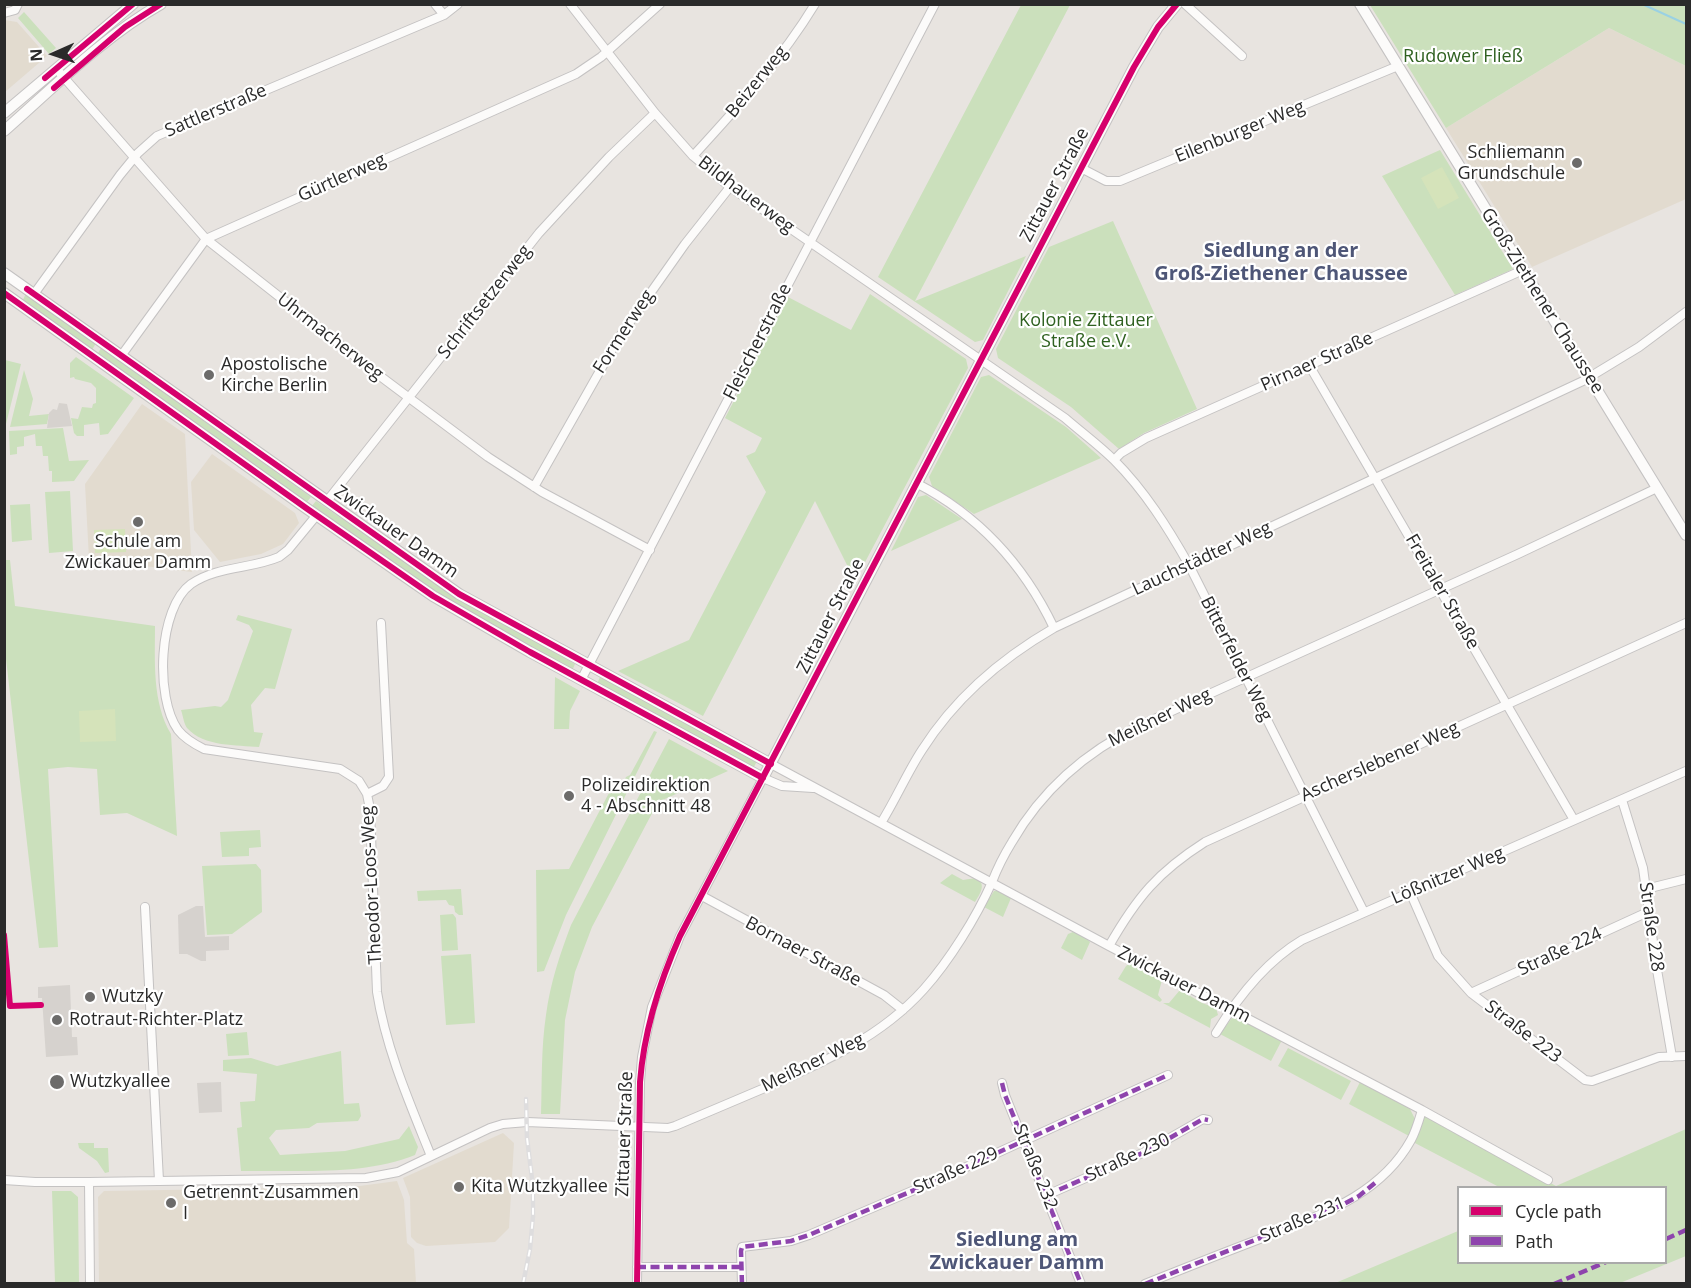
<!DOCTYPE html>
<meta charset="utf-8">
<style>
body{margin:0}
#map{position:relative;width:1691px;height:1288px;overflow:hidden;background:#e8e4e0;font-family:"Open Sans",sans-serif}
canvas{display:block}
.frame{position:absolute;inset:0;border:6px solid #2a2a2a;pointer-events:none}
.legend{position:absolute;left:1457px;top:1186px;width:210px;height:78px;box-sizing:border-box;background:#fff;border:2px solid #aaa;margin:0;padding:8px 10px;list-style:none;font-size:18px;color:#2a2a2a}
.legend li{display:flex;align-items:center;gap:12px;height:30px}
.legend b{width:30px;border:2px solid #aaa}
.north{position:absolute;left:24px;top:24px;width:60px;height:60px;-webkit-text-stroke:4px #fff;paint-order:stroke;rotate:267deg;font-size:16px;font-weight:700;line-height:24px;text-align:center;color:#2a2a2a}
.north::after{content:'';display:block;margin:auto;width:21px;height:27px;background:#2a2a2a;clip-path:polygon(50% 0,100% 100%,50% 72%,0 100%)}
</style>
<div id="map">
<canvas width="1691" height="1288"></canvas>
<div class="frame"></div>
<ul class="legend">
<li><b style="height:8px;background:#d6006c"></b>Cycle path</li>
<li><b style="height:8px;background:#8e44ad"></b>Path</li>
</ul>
<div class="north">N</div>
</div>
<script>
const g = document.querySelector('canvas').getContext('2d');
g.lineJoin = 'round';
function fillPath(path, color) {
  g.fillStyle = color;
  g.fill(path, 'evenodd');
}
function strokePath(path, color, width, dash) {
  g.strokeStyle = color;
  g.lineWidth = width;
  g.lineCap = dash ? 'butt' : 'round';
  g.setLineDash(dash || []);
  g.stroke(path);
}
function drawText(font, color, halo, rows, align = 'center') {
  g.font = font + ' "Open Sans",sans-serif';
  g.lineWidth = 4.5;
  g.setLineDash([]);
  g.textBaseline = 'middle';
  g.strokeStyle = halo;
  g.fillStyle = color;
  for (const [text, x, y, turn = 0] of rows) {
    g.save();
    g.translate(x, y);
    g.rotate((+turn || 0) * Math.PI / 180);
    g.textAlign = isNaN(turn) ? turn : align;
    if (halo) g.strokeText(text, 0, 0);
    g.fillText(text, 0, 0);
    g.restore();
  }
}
fillPath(new Path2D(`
 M5,20L17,22L47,56L5,92Z
 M1609,28L1686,66V199L1532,267L1446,128Z
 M142,404L185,434L192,572L89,559L85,484Z
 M212,454L295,513L299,523L283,544L261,554L220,562L194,530L191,482Z
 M503,1133L514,1143L509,1228L495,1242L426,1246L417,1243L411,1237L410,1197L403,1178Z
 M397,1181L404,1200L407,1243L414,1249L416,1283H99L98,1197L104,1191L352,1187Z`), '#e2dbcf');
fillPath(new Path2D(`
 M1021,5H1070L915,301L1026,256L983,340L975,342L878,277Z
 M1370,5H1686V66L1609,28L1446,128Z
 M24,12L56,48L49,54L18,18Z
 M1440,150L1513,269L1455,295L1382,176Z
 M1113,221L1197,409L1144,433L1119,449L1071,407L998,358L996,349L1049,247Z
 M26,293L96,343L92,350L23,300Z
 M870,294L966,359L968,368L855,581L815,501L703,716L618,671L689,640L766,492L746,456L755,452L762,438L725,418L788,297L851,330Z
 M101,348L311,497L306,503L97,355Z
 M76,357L134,398L108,434L100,435L99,423L84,425V436H77L74,433L71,418L78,419L82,407L92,408L93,404L96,403V388L91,383L75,379L74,377L70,378V363Z
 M5,360L21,364L5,428V453Z
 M24,370L33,399L29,416L49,414L47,424L10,427Z
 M989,375L1066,427L1101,458L974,514L932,486L929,477L981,377Z
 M63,428L69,461L89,460L74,481L52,482V471H49L48,456H43L42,446H36L35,434L24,437V446L17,447V454L10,455L9,431Z
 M70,491L73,551L49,553L45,492Z
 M926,495L962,519L891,551L918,497Z
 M316,501L457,597L575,664L572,671L426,586L411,574L409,576L311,507Z
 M30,504L32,540L12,542L10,505Z
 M4,560H10L15,606L155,626C155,660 152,703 171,734L177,836L127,813L100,815L97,769L68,767L48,769L58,947L39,948L5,650Z
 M238,615L292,629L275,689L265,688L251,705L254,732L263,733L259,747C237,745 204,747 187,728C184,724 183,716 181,710L215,706L221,707L228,700L253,631L249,625L236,620Z
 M555,677L580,691L570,711L569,729H554Z
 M600,677L757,761L753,769L597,684Z
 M654,731L657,732L566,915L544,971L537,972L536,870L569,869L610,791L614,793L618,792L626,777L630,775Z
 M669,739L728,771L658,802L592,927L575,972L565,1020L560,1114H541C542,1081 541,1048 546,1015C550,984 560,954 571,925Z
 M260,830L261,847L249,848V856L222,857L220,832Z
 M256,864L261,870L262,912L232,934L207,935L202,866Z
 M952,874L963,880L976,878C987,884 980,894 975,902L940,883Z
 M461,889L463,915H459L455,912L454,906L449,905L446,900L418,901L417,891Z
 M994,891H999L1011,898L1003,917L984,907Z
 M453,914L456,918L458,950L442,951L440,915Z
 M1073,932L1084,936L1090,942L1082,960L1061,948L1068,934Z
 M471,954L475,1023L446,1025L441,956Z
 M1130,963L1156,976L1162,980L1158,995L1162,1000L1160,1002L1118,979L1126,966Z
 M1180,990L1202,1003L1216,1008L1218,1015L1211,1019L1210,1028L1163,1003H1169Z
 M1234,1015L1282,1040L1271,1061L1220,1034Z
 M247,1032L249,1055L228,1056L226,1034Z
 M1288,1048L1351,1081L1341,1100L1278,1066Z
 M341,1051L344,1104L359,1103L361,1116L358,1121L317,1123L309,1128L276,1130L269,1138L280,1155L345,1151L399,1139L409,1126L418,1147L415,1155C364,1176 297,1170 241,1171L237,1128L242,1127L240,1102L255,1101L257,1074L223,1071V1060L251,1058L277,1066Z
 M1361,1080L1407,1106L1410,1109L1415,1119L1409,1136L1349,1104Z
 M1423,1114L1556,1186L1686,1129V1256L1620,1283L1333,1284L1458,1231V1262H1666V1188L1499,1187L1413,1142Z
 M78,1143H94V1148H108L109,1172L105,1173L97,1161L79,1148Z
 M52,1191H71L78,1197L79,1283H55Z`), '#cbe0bc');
fillPath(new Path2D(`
 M1442,167L1459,198L1438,209L1421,178Z
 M125,529L126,552L95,553L94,530Z
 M115,709L116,741L80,742L79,711Z`), '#d5e3ba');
fillPath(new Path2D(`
 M59,403L67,404L72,426L47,428L49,413L53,409L57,410Z
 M196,906H203L205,937L229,936V950L206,951V961H201L187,954H179L178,915Z
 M70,985L72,1037H77L78,1055L46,1057L42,998H38V987Z
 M221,1082L222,1112L199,1113L197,1083Z`), '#d6d2ce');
strokePath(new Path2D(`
 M1642,4L1686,24`), '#9ad1e3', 2);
const street = new Path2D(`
 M435,4L444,15
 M570,4L655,113L693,156L730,187L1065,418C1081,432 1099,445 1114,460C1145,491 1168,528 1189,565L1364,912
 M1185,4L1242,56
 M4,13L15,10L18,4
 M60,73L206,239L380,376L488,457L542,492L650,550
 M693,156C737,108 781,60 815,4
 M1081,168L1106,181H1120L1398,66
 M34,294L120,175L138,153L157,136L444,15L458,4
 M121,356L206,239L576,74L601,57L660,4
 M1309,365L1574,820
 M1114,460L1121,453L1146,438L1523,270
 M916,483C978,515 1024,565 1054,628
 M534,487L618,339L685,244L730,187
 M327,501L539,233L609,157L655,113
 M316,516L288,550L279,557C251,569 217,566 191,584C158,608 155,698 178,730C185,739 194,744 204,749L340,769L359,781L367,794L370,809L377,992C386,1049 410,1104 431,1156
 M581,680L935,4
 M771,764L1109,946L1422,1110L1548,1180
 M367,794L383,786L389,777L381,623
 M1622,800L1643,868L1656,964L1672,1057
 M881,823C896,799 907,773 922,750C955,698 1002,658 1054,628L1583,381L1639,347L1686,312
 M1646,889L1686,879
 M1410,892L1438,956L1471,993L1585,1080L1592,1081L1659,1057L1686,1056
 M702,896L884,995L903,1010
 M145,907L159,1181
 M1109,946C1137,897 1158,872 1205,842L1686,623
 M1471,993L1650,911
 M1216,1033C1238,997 1265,962 1302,940L1686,771
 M1002,1083L1005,1095L1081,1284
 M4,1180L35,1182H89L366,1178L398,1172L490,1128L503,1124L527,1122L668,1128L675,1126C706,1113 736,1100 767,1087C824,1062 881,1037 924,989C949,961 976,918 992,882C997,869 1004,855 1012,842C1042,790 1087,751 1141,725L1518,554L1657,488
 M89,1182L90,1284
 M1047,1195L1147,1151L1203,1119L1208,1120
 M637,1267H741
 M637,1284L640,1082L642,1057L652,1007L680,936L763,778L782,786L813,788
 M742,1284L741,1251L742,1247L791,1241L809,1235L940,1179L1168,1075
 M1145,1284C1185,1268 1225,1252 1265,1237C1320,1215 1380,1196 1411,1140C1416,1131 1419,1120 1422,1110`);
const secondary = new Path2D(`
 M1360,4L1686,535
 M4,113L133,4
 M4,131C54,87 103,37 161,4
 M4,273L459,594L771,764
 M4,293L306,508L433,596L530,652L763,778L1134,67L1158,27L1177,4`);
strokePath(street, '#c4c2c2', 10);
strokePath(secondary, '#c4c2c2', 12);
strokePath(street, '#fcfbfa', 8);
strokePath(secondary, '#fcfbfa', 10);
const rail = new Path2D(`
 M523,1284L530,1249L533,1216V1187L527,1138L526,1099`);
strokePath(rail, '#deddde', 4.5);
strokePath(rail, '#fff', 2, [7]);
strokePath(new Path2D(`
 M1002,1083L1005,1095L1081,1284
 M1047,1195L1147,1151L1203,1119L1208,1120
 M1666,1239L1686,1230
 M637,1267H741
 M742,1284L741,1251L742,1247L791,1241L809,1235L940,1179L1168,1075
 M1145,1284L1340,1206L1359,1196L1375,1183
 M1554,1284L1606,1262`), '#8e44ad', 4.5, [9, 4.5]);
strokePath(new Path2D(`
 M45,78L133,4
 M54,88L125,27L161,4
 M27,289L459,594L771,764
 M4,293L306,508L433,596L530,652L763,778
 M4,935L10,1006L41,1005
 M637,1284L640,1082C644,1030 659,983 680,936L1134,67L1158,27L1177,4`), '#d6006c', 6);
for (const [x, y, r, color] of [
 [1577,163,6,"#6c6b6a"],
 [209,375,6,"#6c6b6a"],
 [138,522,6,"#6c6b6a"],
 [569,796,6,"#6c6b6a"],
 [90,997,6,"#6c6b6a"],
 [57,1020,6,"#6c6b6a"],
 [57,1082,8,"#6c6b6a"],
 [459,1187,6,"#6c6b6a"],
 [171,1203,6,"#6c6b6a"]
]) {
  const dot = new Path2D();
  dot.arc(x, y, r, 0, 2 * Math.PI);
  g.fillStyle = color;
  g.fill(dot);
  strokePath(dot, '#fff', 2);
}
drawText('18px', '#2f6120', '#fff', [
 ["Rudower Fließ",1463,57],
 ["Kolonie Zittauer",1086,321],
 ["Straße e.V.",1086,342]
]);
drawText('18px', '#2a2a2a', '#fff', [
 ["Beizerweg",757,82,-51],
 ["Sattlerstraße",216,111,-23],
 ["Eilenburger Weg",1240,132,-22],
 ["Gürtlerweg",342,178,-24],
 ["Zittauer Straße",1055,185,-62],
 ["Bildhauerweg",746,195,37],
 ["Groß-Ziethener Chaussee",1542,301,58],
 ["Schriftsetzerweg",485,302,-52],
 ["Formerweg",624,332,-57],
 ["Uhrmacherweg",330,337,38],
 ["Fleischerstraße",758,342,-63],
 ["Pirnaer Straße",1317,362,-24],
 ["Zwickauer Damm",396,532,35],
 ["Lauchstädter Weg",1202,559,-25],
 ["Freitaler Straße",1442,592,60],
 ["Zittauer Straße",831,616,-63],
 ["Bitterfelder Weg",1236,659,63],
 ["Meißner Weg",1160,718,-26],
 ["Ascherslebener Weg",1380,762,-24],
 ["Lößnitzer Weg",1448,876,-23],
 ["Theodor-Loos-Weg",372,885,-93],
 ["Straße 228",1651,927,82],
 ["Bornaer Straße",803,952,28],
 ["Straße 224",1560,952,-25],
 ["Zwickauer Damm",1184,985,27],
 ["Straße 223",1523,1032,37],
 ["Meißner Weg",813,1063,-26],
 ["Zittauer Straße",625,1134,-88],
 ["Straße 230",1128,1158,-25],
 ["Straße 232",1035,1167,68],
 ["Straße 229",956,1171,-24],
 ["Straße 231",1303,1220,-23]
]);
drawText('18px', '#2a2a2a', '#fff', [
 ["Schliemann",1565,153,"right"],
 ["Grundschule",1565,174,"right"],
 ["Apostolische",221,365],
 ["Kirche Berlin",221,386],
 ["Schule am",138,542,"center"],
 ["Zwickauer Damm",138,563,"center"],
 ["Polizeidirektion",581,786],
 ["4 - Abschnitt 48",581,807],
 ["Wutzky",102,997],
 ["Rotraut-Richter-Platz",69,1020],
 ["Wutzkyallee",70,1082],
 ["Kita Wutzkyallee",471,1187],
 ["Getrennt-Zusammen",183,1193],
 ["I",183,1214]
], 'left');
drawText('bold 20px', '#4e5677', '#fff', [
 ["Siedlung an der",1281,251],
 ["Groß-Ziethener Chaussee",1281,274],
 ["Siedlung am",1017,1240],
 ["Zwickauer Damm",1017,1263]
]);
</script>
